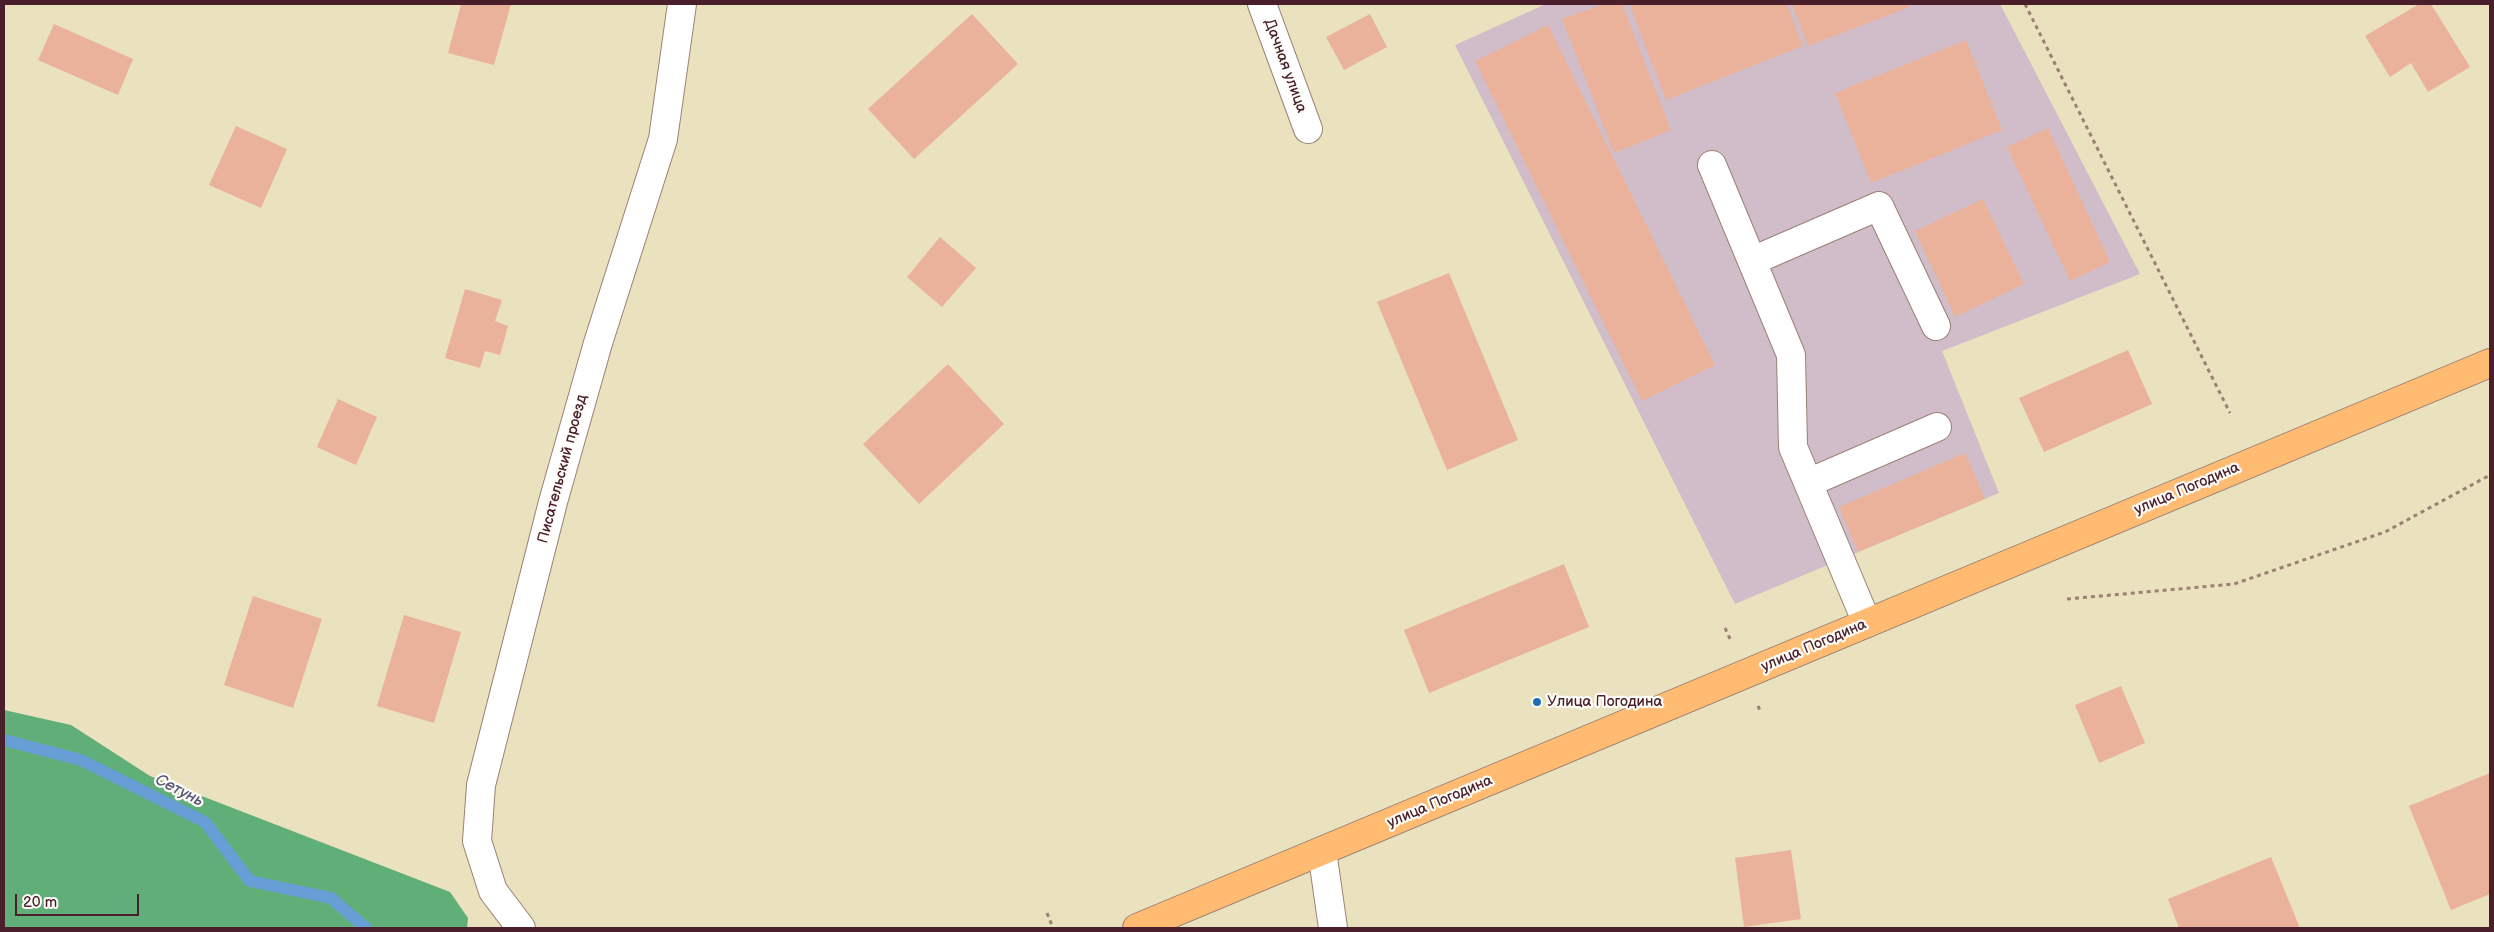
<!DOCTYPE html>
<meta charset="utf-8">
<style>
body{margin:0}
#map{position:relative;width:2494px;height:932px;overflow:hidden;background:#eae1be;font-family:"Balsamiq Sans",sans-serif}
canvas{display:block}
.frame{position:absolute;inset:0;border:5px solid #4a1f2b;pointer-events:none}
.scale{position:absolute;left:15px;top:894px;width:124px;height:22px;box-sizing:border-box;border:2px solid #4a1f2b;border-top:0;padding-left:6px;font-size:15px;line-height:18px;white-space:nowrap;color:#4a1f2b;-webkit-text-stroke:4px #fdfcf7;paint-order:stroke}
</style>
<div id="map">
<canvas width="2494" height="932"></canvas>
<div class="frame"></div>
<div class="scale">20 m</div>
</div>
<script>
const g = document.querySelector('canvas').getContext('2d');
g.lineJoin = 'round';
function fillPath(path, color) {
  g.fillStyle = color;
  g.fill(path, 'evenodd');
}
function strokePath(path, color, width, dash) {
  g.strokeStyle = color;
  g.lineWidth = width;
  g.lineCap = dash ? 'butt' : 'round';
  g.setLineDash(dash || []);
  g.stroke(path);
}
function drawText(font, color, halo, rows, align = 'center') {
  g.font = font + ' "Balsamiq Sans",sans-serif';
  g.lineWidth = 4.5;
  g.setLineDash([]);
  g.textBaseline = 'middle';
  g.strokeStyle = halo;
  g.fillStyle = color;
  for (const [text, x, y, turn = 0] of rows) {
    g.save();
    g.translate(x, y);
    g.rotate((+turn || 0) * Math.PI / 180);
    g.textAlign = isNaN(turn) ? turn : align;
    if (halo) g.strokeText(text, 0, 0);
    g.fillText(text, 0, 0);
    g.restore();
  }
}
fillPath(new Path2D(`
 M1546,4H2000L2140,274L1942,351L1999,493L1735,604L1455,45Z`), '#d1bdc9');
fillPath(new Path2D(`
 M4,710L71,725L150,776L450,892L468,918L467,928H4Z`), '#60ae78');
strokePath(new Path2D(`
 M4,740L81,760L205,822L250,881L331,898L366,928`), '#669ed5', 12);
fillPath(new Path2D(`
 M461,4H511L494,65L448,53Z
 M1603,4H1622L1671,130L1614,153L1562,19Z
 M1635,4H1787L1803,46L1666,100L1630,6Z
 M1792,4H1909L1910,7L1808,46Z
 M2419,4H2431L2470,67L2428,92L2411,63L2390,77L2365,36Z
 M972,14L1018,64L914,159L868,109Z
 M1370,14L1387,47L1344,70L1326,37Z
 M54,24L133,59L118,95L38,60Z
 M1548,25L1715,365L1642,401L1475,61Z
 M1966,40L2002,130L1871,183L1835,93Z
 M236,126L287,149L261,208L209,185Z
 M2048,128L2110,262L2070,281L2007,147Z
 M1983,199L2024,284L1955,317L1915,231Z
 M940,237L976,268L942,307L907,277Z
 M1449,273L1518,440L1447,470L1377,302Z
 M465,289L502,300L495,321L508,326L500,355L485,351L480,368L445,358Z
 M2128,350L2152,404L2044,452L2019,398Z
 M948,364L1004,424L919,504L863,444Z
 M338,399L377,417L356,465L317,447Z
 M1965,453L1985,499L1858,552L1839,507Z
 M1564,564L1589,627L1429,693L1404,630Z
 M253,596L322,619L293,708L224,685Z
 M404,615L461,632L434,723L377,706Z
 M2121,686L2145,743L2099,763L2075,705Z
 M2490,773V894L2451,910L2409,806Z
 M1791,850L1801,919L1744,927L1735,858Z
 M2271,857L2300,928H2179L2168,899Z`), '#eab29b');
const minor = new Path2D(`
 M1262,4L1308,129
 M1712,165L1791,355L1793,447L1867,623
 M1752,261L1879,206L1936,326
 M1808,483L1937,427
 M1322,851L1333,928
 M521,928L493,891L477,841L481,785L553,502L598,343L663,139L682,4`);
const major = new Path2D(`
 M1137,928L2490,363`);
strokePath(minor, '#9a8074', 30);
strokePath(major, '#9a8074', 30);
strokePath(new Path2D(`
 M2025,4L2230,413
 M2067,599L2234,584L2385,532L2490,475
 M1725,628L1731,641
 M1758,706L1761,713
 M1047,913L1053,928`), '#9a8074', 3, [4, 4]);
strokePath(minor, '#fff', 28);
strokePath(major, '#ffbb71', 28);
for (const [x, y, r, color] of [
 [1537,702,5,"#1f6fb2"]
]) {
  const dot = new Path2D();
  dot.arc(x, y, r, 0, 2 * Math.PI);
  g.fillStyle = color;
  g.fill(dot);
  strokePath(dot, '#fdfcf7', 2);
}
drawText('15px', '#4a1f2b', '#fdfcf7', [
 ["Дачная улица",1285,66,70],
 ["Писательский проезд",563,469,-75],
 ["улица Погодина",2187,489,-23],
 ["улица Погодина",1814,646,-23],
 ["улица Погодина",1440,802,-23]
]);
drawText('15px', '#4a1f2b', '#fdfcf7', [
 ["Улица Погодина",1547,702]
], 'left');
drawText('italic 16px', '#575877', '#fdfcf7', [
 ["Сетунь",179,791,27]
]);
</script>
